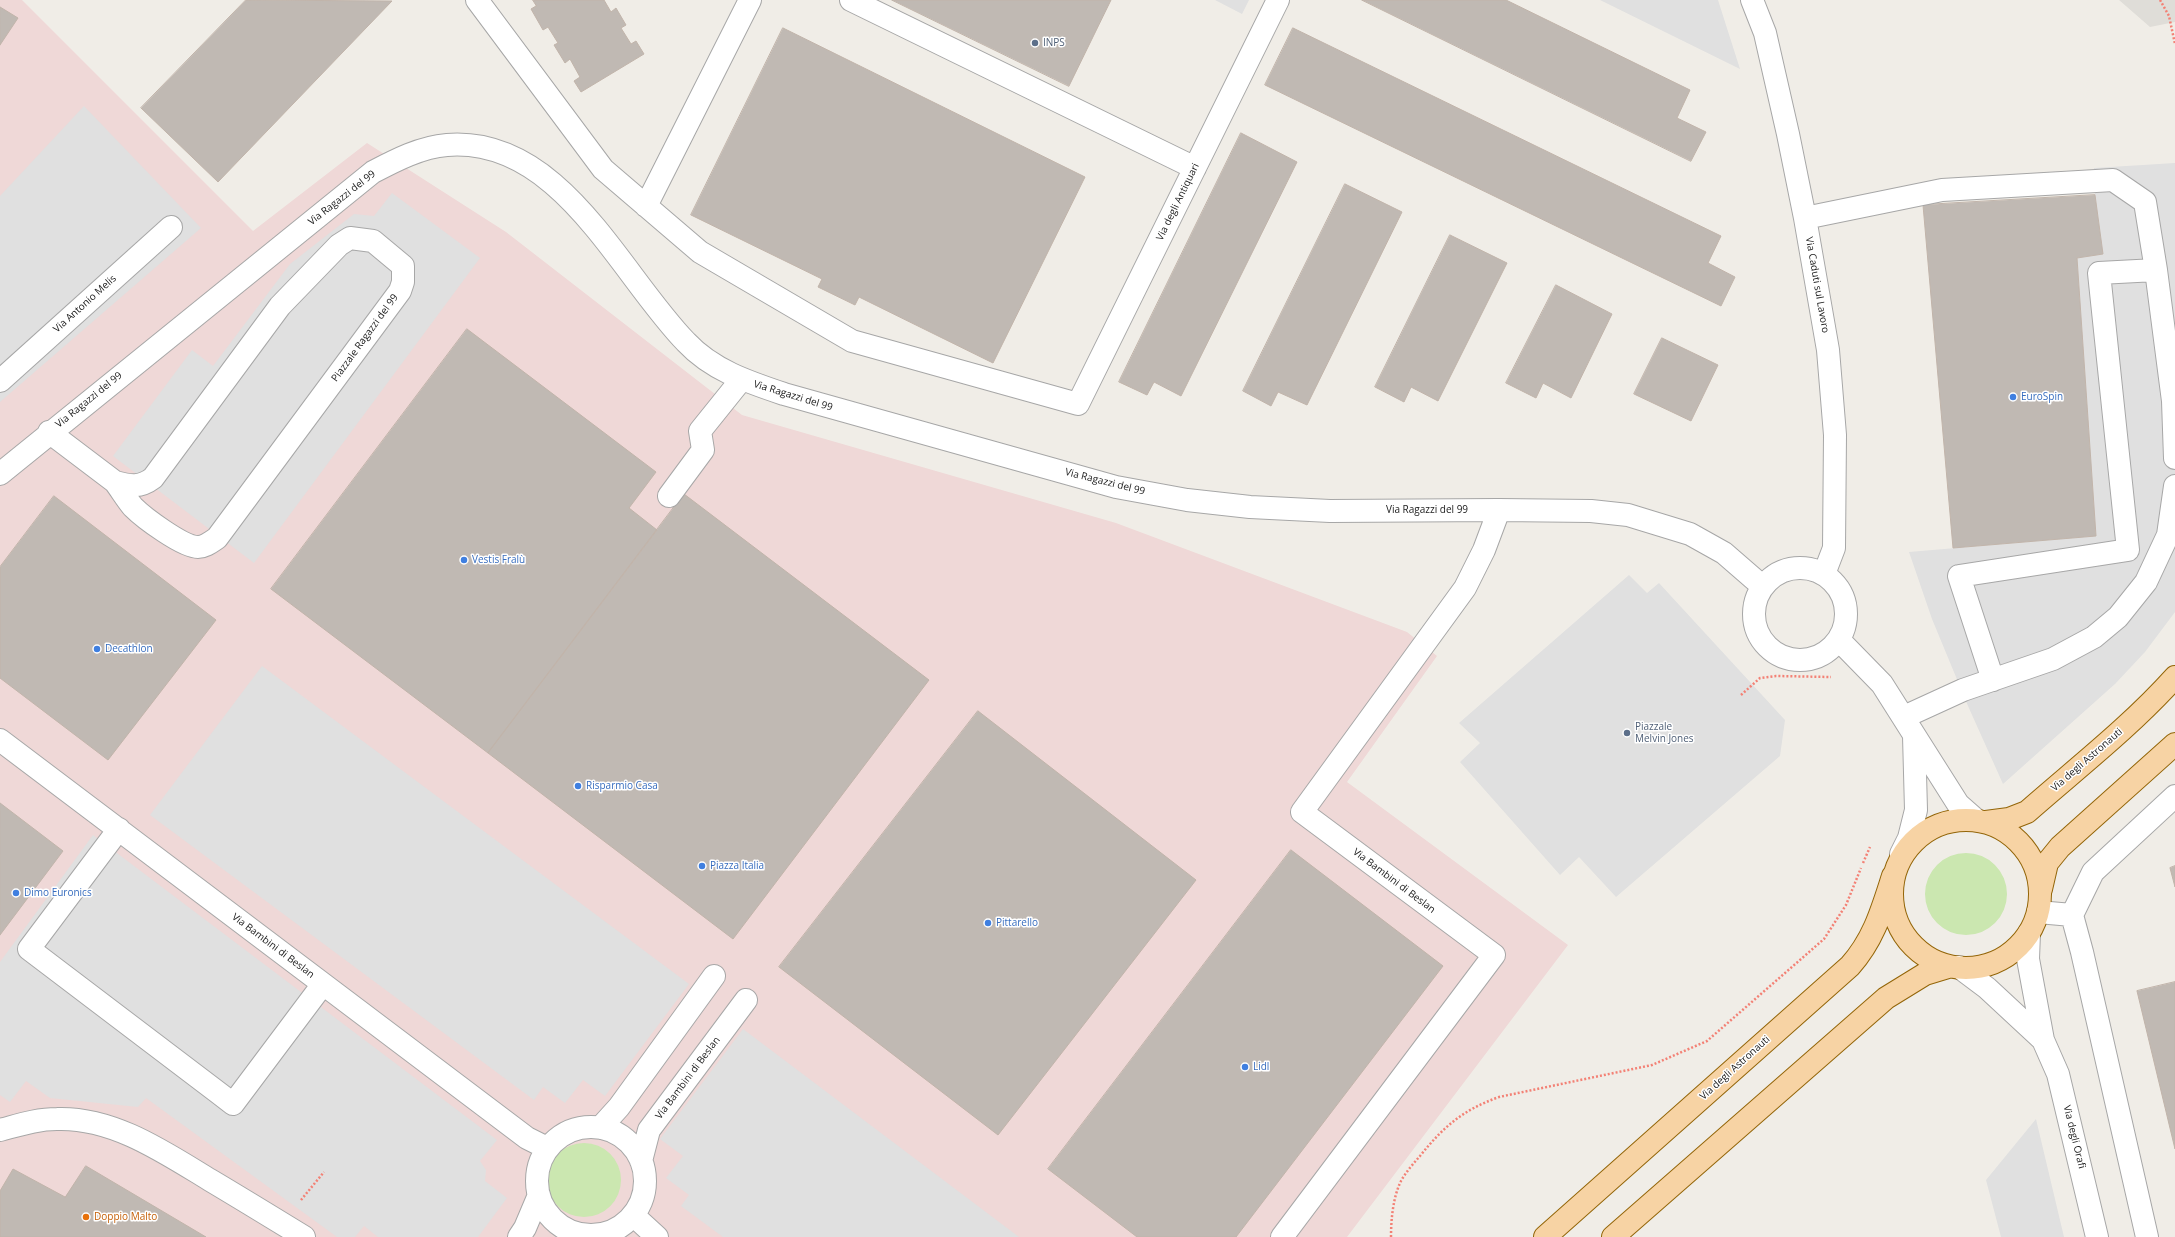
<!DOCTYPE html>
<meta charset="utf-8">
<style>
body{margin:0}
canvas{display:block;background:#f0ede7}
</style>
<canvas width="2175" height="1237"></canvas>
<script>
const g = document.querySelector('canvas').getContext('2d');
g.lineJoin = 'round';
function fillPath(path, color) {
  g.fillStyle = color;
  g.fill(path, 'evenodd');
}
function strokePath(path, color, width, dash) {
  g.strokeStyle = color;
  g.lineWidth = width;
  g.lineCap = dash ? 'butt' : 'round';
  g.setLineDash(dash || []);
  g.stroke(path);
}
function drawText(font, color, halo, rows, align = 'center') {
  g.font = font + ' "Open Sans",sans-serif';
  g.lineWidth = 3;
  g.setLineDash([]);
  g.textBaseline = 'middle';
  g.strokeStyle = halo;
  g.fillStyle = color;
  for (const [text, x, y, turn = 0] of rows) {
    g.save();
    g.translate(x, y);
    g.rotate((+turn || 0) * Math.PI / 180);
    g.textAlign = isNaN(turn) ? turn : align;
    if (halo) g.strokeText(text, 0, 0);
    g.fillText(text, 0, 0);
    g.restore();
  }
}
fillPath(new Path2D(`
 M0,0H22L253,231L367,143L506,232L742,415L1116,523L1407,632L1437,656L1347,782L1568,945L1347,1237H0Z`), '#efd8d7');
fillPath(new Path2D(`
 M2119,0H2175V22L2150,27Z`), '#dfddd8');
fillPath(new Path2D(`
 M1925 894a41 41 0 1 1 82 0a41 41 0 1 1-82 0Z
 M547 1180a37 37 0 1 1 74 0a37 37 0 1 1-74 0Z`), '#cbe7b0');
fillPath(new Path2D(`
 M1215,0H1249L1242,14Z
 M1600,0H1718L1740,69Z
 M84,106L201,228L0,402V196Z
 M2175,163V612L2145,652L2115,684L2003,784L1968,706L1932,619L1909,552L2096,536L2077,258L2103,254L2095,195L2094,168Z
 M392,193L480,258L254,563L113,456L192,350L213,366L290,264L354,214L374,216Z
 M1629,575L1647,593L1659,583L1785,720L1780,756L1616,897L1579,857L1560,875L1460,762L1480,743L1459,723Z
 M262,666L689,984L605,1096L583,1080L565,1103L543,1087L534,1100L150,815Z
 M93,835L497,1140L480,1161L486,1170L485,1181L507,1198L478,1237H378L364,1226L355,1237H337L146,1098L138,1107L50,1098L26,1081L10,1102L0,1095V962Z
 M743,1029L1019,1237H723L681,1206L689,1195L666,1178L683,1156L660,1139Z
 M2036,1119L2064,1237H2001L1986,1180Z`), '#e0e0e0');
const building = new Path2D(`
 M246,0L392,1L218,182L141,108Z
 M533,0H604L611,12L616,8L626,25L621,28L631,44L636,41L644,54L581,92L574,81L580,77L570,59L565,63L554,45L558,43L548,27L543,30L531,9L536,6Z
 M892,0H1111L1069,86Z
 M1362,0H1506L1690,90L1677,118L1706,132L1691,161Z
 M0,7L18,18L0,45Z
 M783,28L1085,177L993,363L859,297L855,305L818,287L822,279L691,215Z
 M1293,28L1721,236L1708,263L1735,277L1721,306L1265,85Z
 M1241,133L1297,162L1181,396L1154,382L1147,395L1119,382Z
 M1345,184L1402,212L1307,405L1278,392L1271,406L1243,391Z
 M2095,195L2103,254L2077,258L2096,536L1953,548L1923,205Z
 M1450,235L1507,263L1438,401L1411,387L1404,402L1375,387Z
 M1556,285L1612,314L1571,398L1543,383L1536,398L1506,383Z
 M467,329L656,472L629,508L657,530L488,753L271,589Z
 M1662,338L1718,365L1691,421L1634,394Z
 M684,494L929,680L733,939L488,753Z
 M54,496L216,620L108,760L0,678V567Z
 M978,711L1196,880L998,1135L779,967Z
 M0,803L63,851L0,935Z
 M1291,850L1443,966L1236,1237H1137L1048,1169Z
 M2175,866V887L2170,868Z
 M2175,982V1149L2137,991Z
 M86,1166L206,1237H0V1191L13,1169L65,1197Z`);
fillPath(building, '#c0b9b3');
strokePath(building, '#c1b4aa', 1);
const minor = new Path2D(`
 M477,0L603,169L700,252L852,341L1078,404L1278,0
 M851,0L1195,168
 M1752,0L1765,33L1788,134L1805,218L1828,350L1835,435L1834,548L1824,574
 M646,206L750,0
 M1805,218L1942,190L2113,180L2145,202L2156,270
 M0,381L171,227
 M49,432L115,482C130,486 140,488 153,478L280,306L339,245L350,238L373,241L403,266V282L400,291L217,538C211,542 205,547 198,547C183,547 144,518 133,507C127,500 121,490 115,482
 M0,474L373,172C396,160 421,147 447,145C560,136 619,273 686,342C712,370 748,382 784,394L1116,487L1187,500L1250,507L1330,511L1499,510L1591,511L1628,515L1690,534L1724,553L1762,586
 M669,496L703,450L700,431L741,380
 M1754 614a46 46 0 1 1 92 0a46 46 0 1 1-92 0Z
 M1839,640L1882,684L1958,804L1975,819
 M1993,680L1959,576L2128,550L2099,273L2156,270L2173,401L2175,458
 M1904,717L1963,690L2053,659L2094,637L2118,617L2146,582L2168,535L2175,486
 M0,740L527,1138L547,1148
 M119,829L29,949L220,1094L233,1104L323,984
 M1901,854L1909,838L1916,810L1914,736
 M2038,912L2072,915L2093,872L2175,796
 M2072,915L2082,952L2147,1237
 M1959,967L1987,988L2043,1040L2028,959L2029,933
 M2043,1040L2058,1074L2097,1237
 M537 1181a54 54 0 1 1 108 0a54 54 0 1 1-108 0Z
 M600,1128L619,1107L714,976
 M0,1130C19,1125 37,1119 57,1119C113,1117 164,1152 210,1180C242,1199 273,1218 304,1237
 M641,1161L649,1130L746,1000
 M633,1215L657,1237
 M519,1237L525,1228L539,1195
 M1282,1237L1494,955L1302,812L1465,588L1484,550L1499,510`);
const major = new Path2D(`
 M1892 894a74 74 0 1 1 148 0a74 74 0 1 1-148 0Z
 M1986,822L2009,819L2027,812C2077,768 2130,727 2175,677
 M2041,889L2047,863L2060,847L2175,744
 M1545,1237L1850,966C1874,939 1882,910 1893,876
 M1613,1237L1886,998L1925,974L1948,967`);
strokePath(minor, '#a7a7a7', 24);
strokePath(major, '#936508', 24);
strokePath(new Path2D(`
 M2160,0L2169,16L2175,44
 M1741,695L1760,678L1776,676L1831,677
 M1863,863L1870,847
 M301,1200L324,1172
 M1391,1237C1391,1219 1393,1199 1400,1183C1405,1173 1413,1164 1420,1156C1444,1126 1463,1110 1499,1097L1652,1065L1707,1041L1824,939L1846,905L1861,868`), '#f38175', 2.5, [2, 2]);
strokePath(minor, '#fff', 22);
strokePath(major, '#f7d3a4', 22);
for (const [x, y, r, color] of [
 [1035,43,4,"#5c6f8a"],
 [2013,397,4,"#3f7fe0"],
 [464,560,4,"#3f7fe0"],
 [97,649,4,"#3f7fe0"],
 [1627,733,4,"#5c6f8a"],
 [578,786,4,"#3f7fe0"],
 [702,866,4,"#3f7fe0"],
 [16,893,4,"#3f7fe0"],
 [988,923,4,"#3f7fe0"],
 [1245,1067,4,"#3f7fe0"],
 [86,1217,4,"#e8710a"]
]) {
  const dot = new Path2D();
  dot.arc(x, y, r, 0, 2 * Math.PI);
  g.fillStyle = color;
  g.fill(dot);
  strokePath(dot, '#fff', 1.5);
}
drawText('10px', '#4e5e75', '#fff', [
 ["INPS",1043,43],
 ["Piazzale",1635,727],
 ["Melvin Jones",1635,739]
], 'left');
drawText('10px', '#202020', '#fff', [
 ["Via Ragazzi del 99",342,198,-38],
 ["Via degli Antiquari",1178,202,-64],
 ["Via Caduti sul Lavoro",1817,285,80],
 ["Via Antonio Melis",85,304,-42],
 ["Piazzale Ragazzi del 99",365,338,-54],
 ["Via Ragazzi del 99",793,396,17],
 ["Via Ragazzi del 99",89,400,-39],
 ["Via Ragazzi del 99",1105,482,14],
 ["Via Ragazzi del 99",1427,510],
 ["Via degli Astronauti",2087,760,-41],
 ["Via Bambini di Beslan",1394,881,37],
 ["Via Bambini di Beslan",273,946,37],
 ["Via degli Astronauti",1735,1068,-42],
 ["Via Bambini di Beslan",688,1078,-53],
 ["Via degli Orafi",2074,1137,76]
]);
drawText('10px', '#366cbe', '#fff', [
 ["EuroSpin",2021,397],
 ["Vestis Fralù",472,560],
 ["Decathlon",105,649],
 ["Risparmio Casa",586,786],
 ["Piazza Italia",710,866],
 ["Dimo Euronics",24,893],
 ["Pittarello",996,923],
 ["Lidl",1253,1067]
], 'left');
drawText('10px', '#c56008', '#fff', [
 ["Doppio Malto",94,1217]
], 'left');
</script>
